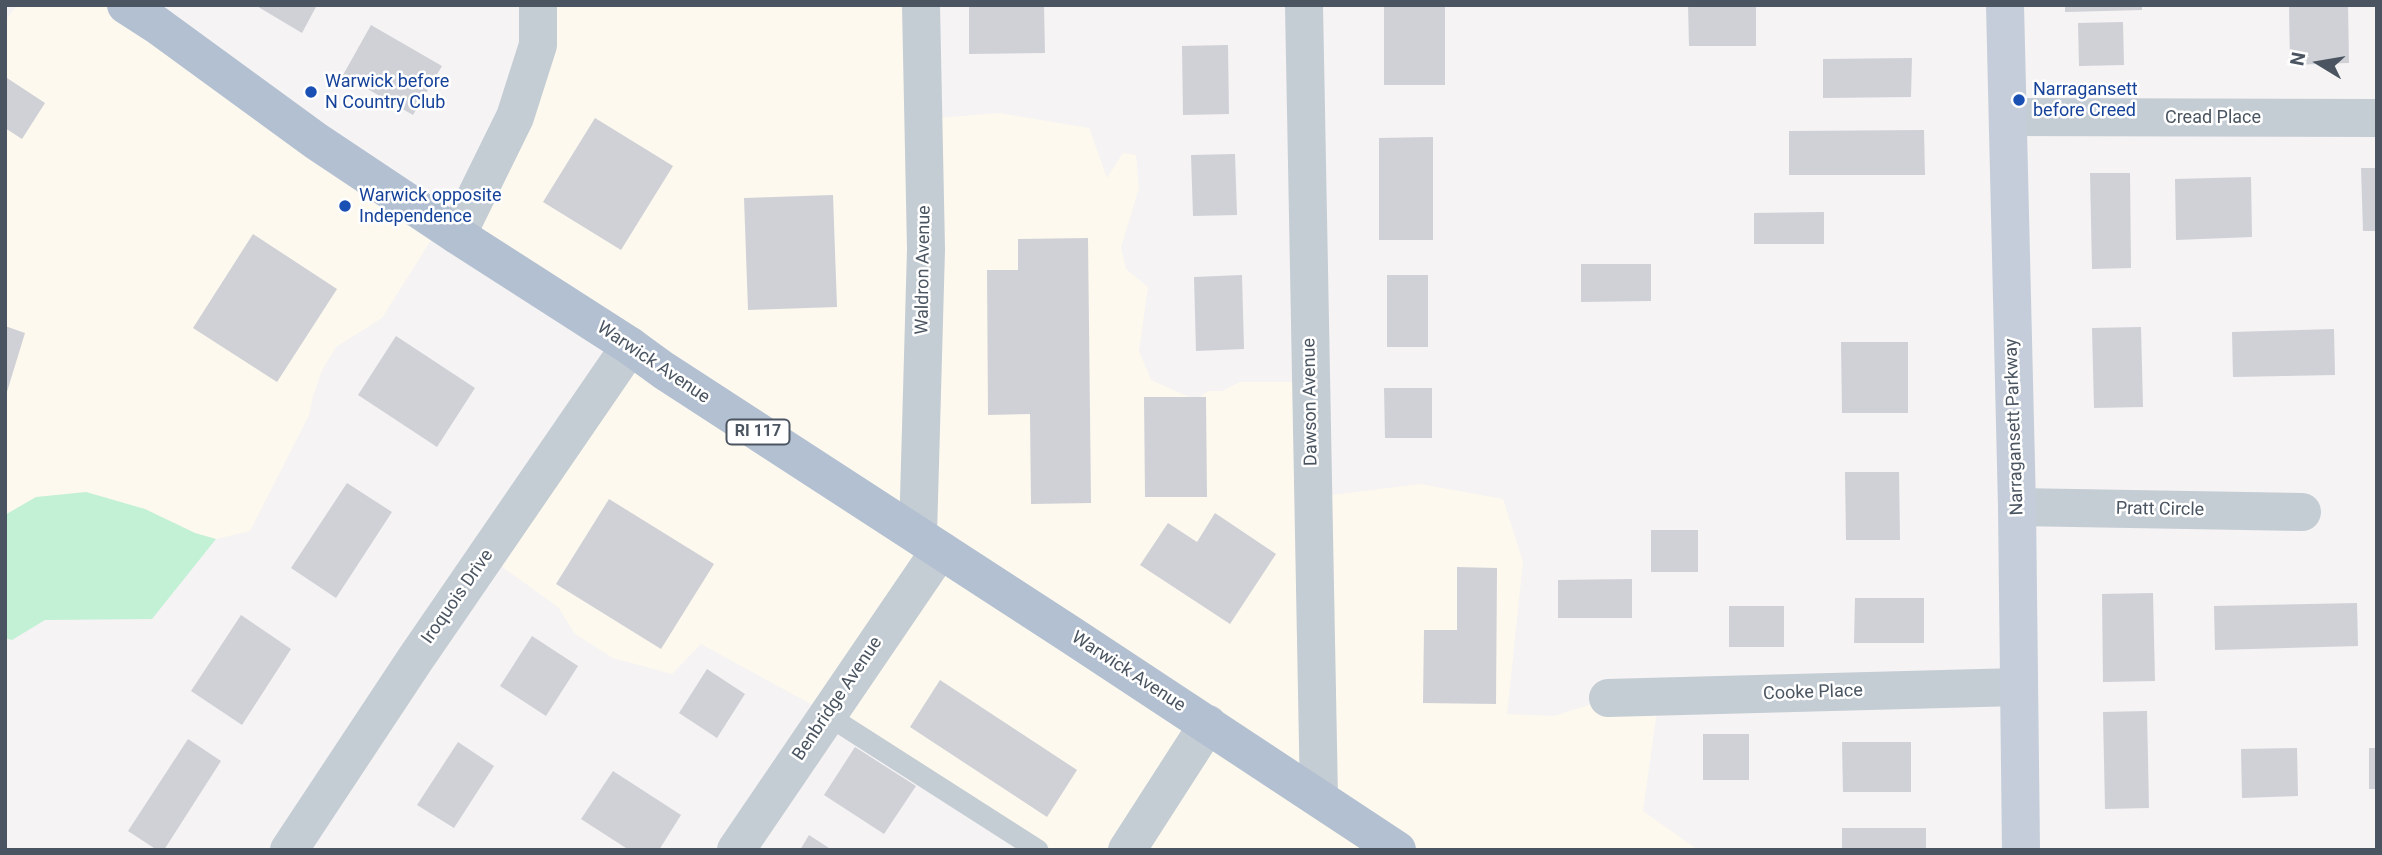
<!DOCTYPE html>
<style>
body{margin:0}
#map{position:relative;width:2382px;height:855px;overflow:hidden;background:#f5f3f3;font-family:Roboto,sans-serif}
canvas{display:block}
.frame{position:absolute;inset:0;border:7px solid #4a5561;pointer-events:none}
.north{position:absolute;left:2284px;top:28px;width:70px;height:70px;-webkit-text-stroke:5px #fff;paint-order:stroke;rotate:281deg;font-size:19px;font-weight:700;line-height:28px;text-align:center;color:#4a5561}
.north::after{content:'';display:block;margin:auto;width:24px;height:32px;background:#4a5561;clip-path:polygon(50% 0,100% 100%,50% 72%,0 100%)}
</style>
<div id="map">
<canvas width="2382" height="855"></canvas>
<div class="frame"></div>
<div class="north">N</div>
</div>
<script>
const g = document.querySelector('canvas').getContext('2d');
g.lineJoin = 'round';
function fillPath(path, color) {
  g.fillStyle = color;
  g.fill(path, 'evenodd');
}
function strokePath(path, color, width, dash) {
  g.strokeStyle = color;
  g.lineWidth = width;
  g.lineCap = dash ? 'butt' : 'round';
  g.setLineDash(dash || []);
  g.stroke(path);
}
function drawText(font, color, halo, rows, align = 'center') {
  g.font = font + ' Roboto,sans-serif';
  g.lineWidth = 5;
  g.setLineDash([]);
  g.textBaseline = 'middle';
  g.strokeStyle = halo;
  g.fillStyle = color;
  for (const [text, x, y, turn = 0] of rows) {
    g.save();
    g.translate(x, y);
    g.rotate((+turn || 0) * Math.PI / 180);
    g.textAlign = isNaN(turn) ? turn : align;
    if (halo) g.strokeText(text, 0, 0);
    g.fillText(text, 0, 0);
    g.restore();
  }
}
fillPath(new Path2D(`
 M17,5H146L436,232L382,318L336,347L322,370L313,396L309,415L250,531L216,539L195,533L145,509L36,497L5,515V22Z
 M536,5H917L926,119L999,113L1089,128L1107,178L1123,153L1136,155L1139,188L1121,247L1126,269L1148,287L1139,351L1151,380L1196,400L1208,391H1222L1240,382H1304L1316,497L1420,484L1503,499L1523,562L1507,714L1554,716L1661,682L1643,811L1698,850H1049L1031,836L829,714L701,644L672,674L613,658L575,634L558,607L484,554L621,350L457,225Z`), '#fdf9ee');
fillPath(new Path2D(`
 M86,492L145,509L195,533L216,539L152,619L45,620L12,640L5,638V515L36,497Z`), '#c2f1d6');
fillPath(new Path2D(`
 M255,5H317L302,33Z
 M969,5H1044L1045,53L969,54Z
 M1384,5H1445V85H1384Z
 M1688,5H1756V46H1689Z
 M2065,5H2142V10L2065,12Z
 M2289,5H2348L2349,63L2290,65Z
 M2123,22L2124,65L2079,66L2078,23Z
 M371,25L442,66L413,115L343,75Z
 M1228,45L1229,114L1183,115L1182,46Z
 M1912,58L1911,97L1823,98V59Z
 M7,78L45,103L22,139L5,128Z
 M595,118L673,166L621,250L543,202Z
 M1924,130L1925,175H1789V131Z
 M1433,137V240H1379V138Z
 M1235,154L1237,215L1193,216L1191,155Z
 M2361,168H2377V231H2363Z
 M2090,173H2130L2131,268L2092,269Z
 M2251,177L2252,237L2176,240L2175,179Z
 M833,195L837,307L748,310L744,198Z
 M1824,212V244H1754V213Z
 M253,234L337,289L277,382L193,328Z
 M1088,238L1091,503L1031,504L1030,414L988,415L987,270H1018V239Z
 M1581,264H1651V301L1581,302Z
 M1242,275L1244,349L1196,351L1194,277Z
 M1387,275H1428V347H1387Z
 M5,326L25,333L6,395H5Z
 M2141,327L2143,407L2094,408L2092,328Z
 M2334,329L2335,375L2233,377L2232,332Z
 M396,336L475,388L437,447L358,395Z
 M1841,342H1908V413H1842Z
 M1384,388H1432V438H1385Z
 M1144,397H1206L1207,497H1145Z
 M1845,472H1899L1900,540H1846Z
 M347,483L392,512L336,598L291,568Z
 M609,499L714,564L661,649L556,584Z
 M1215,513L1276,554L1230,624L1140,565L1168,523L1197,542Z
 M1651,530H1698V572H1651Z
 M1457,567L1497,568L1496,704L1423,703L1424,630H1457Z
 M1632,579V618H1558V580Z
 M2153,593L2155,681L2103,682L2102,594Z
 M1855,598H1924V643H1854Z
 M2357,603L2358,646L2215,650L2214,606Z
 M1729,606H1784V647H1729Z
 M241,615L291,649L242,725L191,691Z
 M532,636L578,666L546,716L500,686Z
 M707,669L745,694L717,738L679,713Z
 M940,680L1077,770L1047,817L910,727Z
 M2147,711L2149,808L2105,809L2103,712Z
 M1703,734H1749V780H1703Z
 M188,739L221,761L164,850H157L128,831Z
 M458,742L494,766L454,828L417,805Z
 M1842,742H1911V792H1843Z
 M855,747L916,786L884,834L824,795Z
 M2297,748L2298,796L2242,798L2241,749Z
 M2369,748H2377V789H2369Z
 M613,771L681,815L659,850H629L581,819Z
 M1842,828H1926V850H1842Z
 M809,835L832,850H800Z`), '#cfd1d7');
strokePath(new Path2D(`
 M827,715L1038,850`), '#c4ccd4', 21);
strokePath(new Path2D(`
 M1304,5L1319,798
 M2008,117L2377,118
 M457,235L515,117L538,45V5
 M2017,507L2302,512
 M918,535L926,249L921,5
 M1608,698L2018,687
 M289,850L414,661L630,346
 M736,850L940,550
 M1127,850L1208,724`), '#c4ccd4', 38);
strokePath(new Path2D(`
 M2005,5L2017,507L2021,850`), '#c4cdd9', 38);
strokePath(new Path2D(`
 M126,5L157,25L316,141L457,235L630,346L663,370L1071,635L1397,850`), '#b3c0d1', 38);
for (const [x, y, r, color] of [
 [311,92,7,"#1a4fb4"],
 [2019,100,7,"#1a4fb4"],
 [345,206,7,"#1a4fb4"]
]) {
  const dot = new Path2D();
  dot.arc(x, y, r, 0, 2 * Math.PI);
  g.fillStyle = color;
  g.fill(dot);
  strokePath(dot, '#fff', 2.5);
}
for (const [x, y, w] of [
 [758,432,63]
]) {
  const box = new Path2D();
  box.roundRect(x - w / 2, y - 12.5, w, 25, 5);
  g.fillStyle = '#fff';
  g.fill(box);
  strokePath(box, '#4a5561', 2);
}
drawText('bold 16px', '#4a5561', null, [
 ["RI 117",758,432]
]);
drawText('18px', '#164399', '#fff', [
 ["Warwick before",325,82],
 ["N Country Club",325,103],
 ["Narragansett",2033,90],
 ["before Creed",2033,111],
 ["Warwick opposite",359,196],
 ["Independence",359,217]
], 'left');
drawText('18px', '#4a5561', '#fff', [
 ["Cread Place",2213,118],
 ["Waldron Avenue",924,270,-89],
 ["Warwick Avenue",653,363,34],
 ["Dawson Avenue",1311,402,-91],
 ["Narragansett Parkway",2015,427,-92],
 ["Pratt Circle",2160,510,1],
 ["Iroquois Drive",458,597,-55],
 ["Warwick Avenue",1128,672,33],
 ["Cooke Place",1813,693,-2],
 ["Benbridge Avenue",838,699,-56]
]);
</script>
